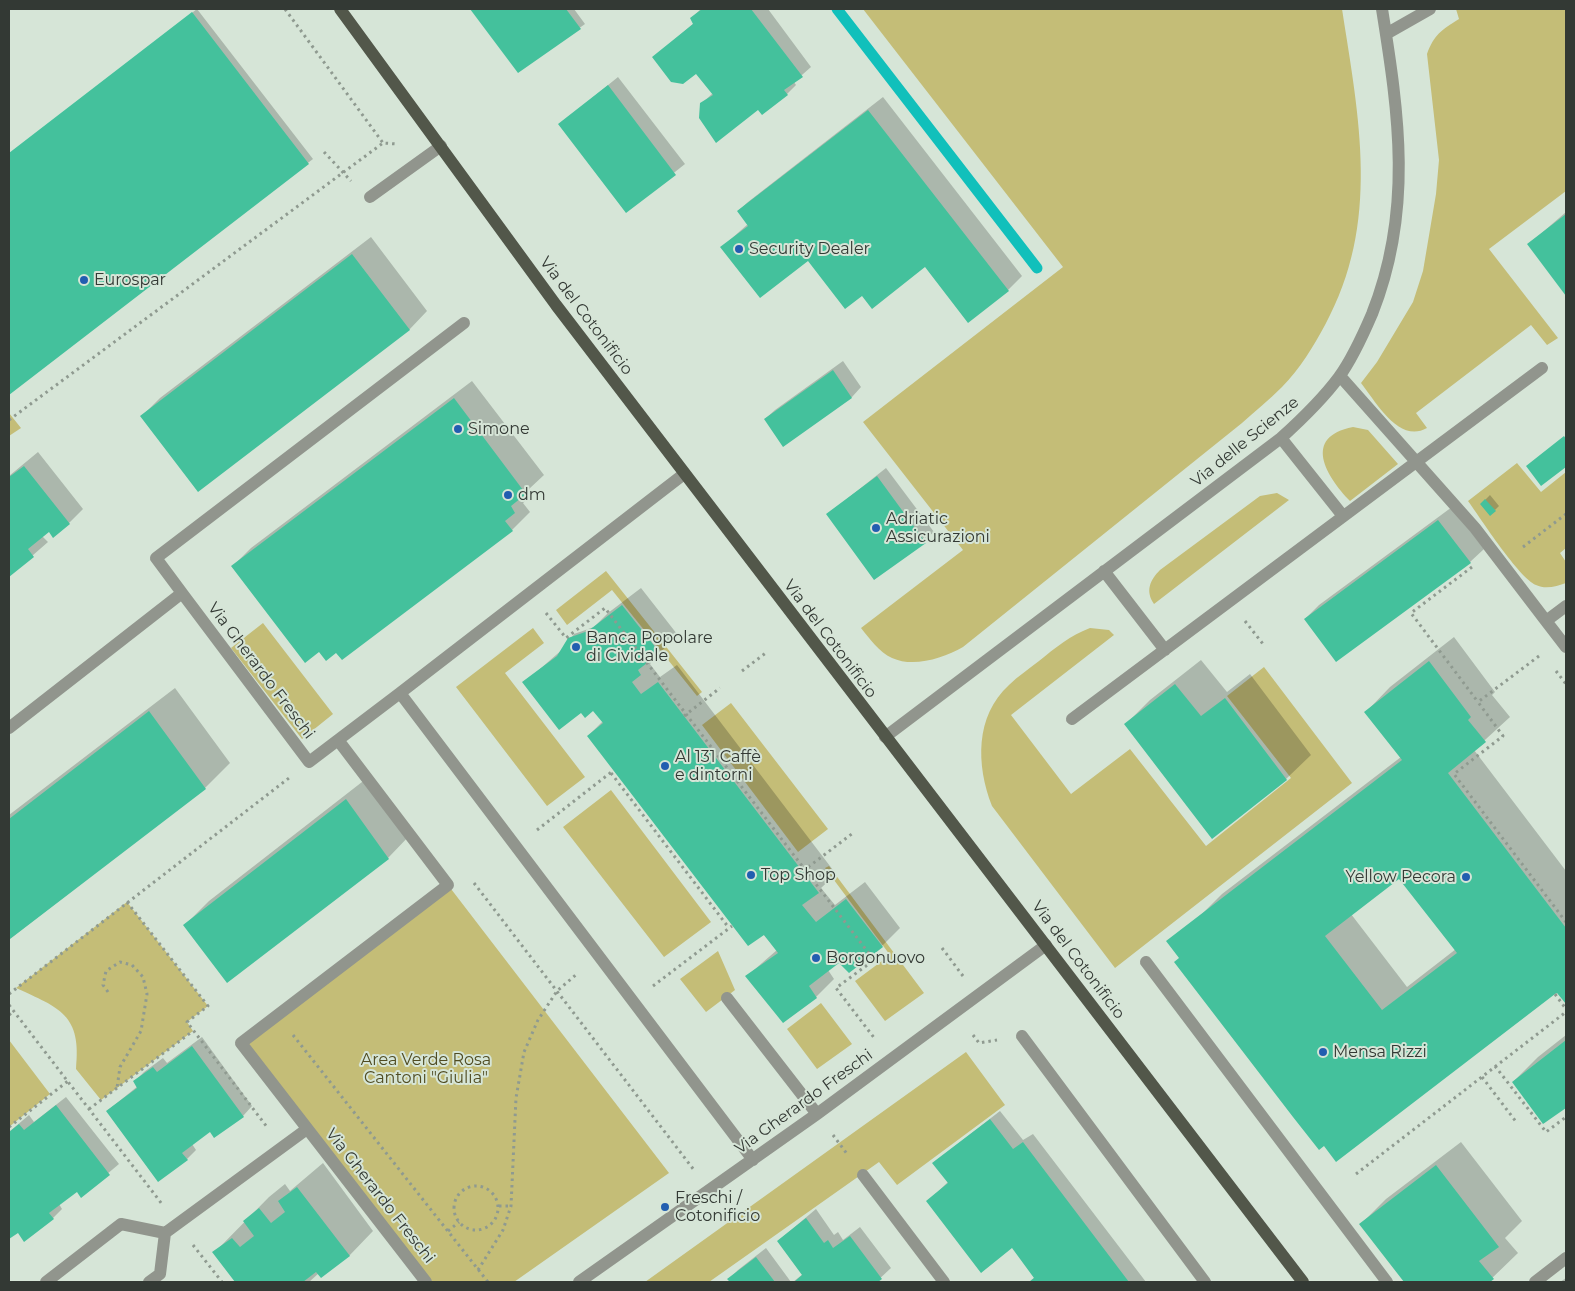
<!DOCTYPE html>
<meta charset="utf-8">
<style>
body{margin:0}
#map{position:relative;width:1575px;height:1291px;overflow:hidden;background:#d6e5d7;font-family:Montserrat,sans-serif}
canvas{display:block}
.frame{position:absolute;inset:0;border:10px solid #333934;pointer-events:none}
</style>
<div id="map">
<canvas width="1575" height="1291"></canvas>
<div class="frame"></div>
</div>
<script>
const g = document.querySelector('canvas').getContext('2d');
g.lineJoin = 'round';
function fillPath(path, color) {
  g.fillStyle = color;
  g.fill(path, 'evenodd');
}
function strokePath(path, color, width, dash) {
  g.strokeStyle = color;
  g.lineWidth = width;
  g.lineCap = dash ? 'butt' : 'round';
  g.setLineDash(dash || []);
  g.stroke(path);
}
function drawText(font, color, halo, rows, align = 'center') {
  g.font = font + ' Montserrat,sans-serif';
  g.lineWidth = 4;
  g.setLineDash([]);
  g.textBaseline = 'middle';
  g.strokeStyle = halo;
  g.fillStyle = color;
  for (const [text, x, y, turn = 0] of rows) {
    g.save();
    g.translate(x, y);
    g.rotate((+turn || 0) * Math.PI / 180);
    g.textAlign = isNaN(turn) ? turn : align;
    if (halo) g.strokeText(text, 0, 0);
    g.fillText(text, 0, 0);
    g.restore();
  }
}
fillPath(new Path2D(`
 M863,9H1342C1359,118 1381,223 1325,325C1313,347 1300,369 1282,387C1269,400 1255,411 1242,423L963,647C943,658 914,668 892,658C879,652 869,638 861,628L963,550L863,422L1063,267Z
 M1456,9H1566V191L1489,249L1558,338L1547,345L1531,325L1416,413L1427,428C1399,444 1376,402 1361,383L1377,362L1413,302L1423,271L1436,194L1439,160L1427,54C1434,35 1441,30 1459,19Z
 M9,413L21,428L9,436Z
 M1353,427L1368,430L1398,464L1350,501C1326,476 1302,437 1353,427Z
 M1517,463L1541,492L1566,472V548L1560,553L1566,562V583C1557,586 1546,590 1536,585C1519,578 1481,519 1468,501Z
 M1277,493L1289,500L1154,604C1145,591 1150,580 1160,570L1260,496Z
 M606,571L702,692L697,696L612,590L567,625L556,610Z
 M263,623L333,714L302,739L231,648Z
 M533,628L544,643L505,673L585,777L547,806L456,687Z
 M1090,628L1109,630L1114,635L1011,715L1071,794L1130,749L1206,846L1291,778L1227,696L1264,667L1352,783L1115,968L992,806C976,765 975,716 1009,685C1018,676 1029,669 1039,661C1055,648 1071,635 1090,628Z
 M731,703L828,829L798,852L702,725Z
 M611,790L711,922L664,957L563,827Z
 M829,866L924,993L885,1021L855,981L890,955L825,868Z
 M448,885L669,1173L514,1282H426L241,1043Z
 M127,902L208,1006L187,1022L193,1031L101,1100L76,1069C82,1015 60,1008 16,988Z
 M718,951L735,990L706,1012L680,979Z
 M821,1003L852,1044L817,1069L787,1029Z
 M9,1040L50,1094L9,1127Z
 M966,1052L1005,1105L897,1185L879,1162L709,1282H645Z`), '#c4bd77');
fillPath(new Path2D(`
 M197,9L313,159L9,393V154Z
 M472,9H574L585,24L519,71Z
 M701,9H768L811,67L794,82L796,85L787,94L759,108L701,104L713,93L696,72L654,57L694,23L691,18Z
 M618,77L685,164L626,211L560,124Z
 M883,97L1022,276L1008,290L925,266L862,294L808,259L722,247L748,224L738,211L748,202Z
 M1566,212V294L1529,244Z
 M371,237L427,311L409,330L142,416L160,398Z
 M843,361L861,387L852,397L784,445L765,419L775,410Z
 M472,381L544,475L529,489L533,494L523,503L530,512L512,530L336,651L319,650L233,566L251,548Z
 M38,452L83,509L69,523L49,531L42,536L48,542L9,576V476Z
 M886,468L934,532L875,579L828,514Z
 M1490,495L1499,506L1495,510L1481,504Z
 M1452,507L1484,549L1470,562L1305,619L1319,605Z
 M641,588L677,634L650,664L660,677L677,665L836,874L821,888L835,905L865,882L900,928L882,946L839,961L828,970L834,979L816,997L747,976L777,950L588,736L603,721L594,710L581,712L524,683L564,648L574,634L594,627L608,613Z
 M1454,637L1495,692L1492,695L1510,717L1474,750L1566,871V1002L1558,991L1336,1161L1180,957L1202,914L1222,894L1401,757L1366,712L1390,687ZM1400,877L1456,949L1407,987L1351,914Z
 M1201,660L1227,692L1250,674L1311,755L1286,779L1126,724L1150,700Z
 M175,688L230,763L205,788L11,938L9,935V815Z
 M371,775L412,833L388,858L185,925L209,901Z
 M1566,1035V1106L1544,1123L1513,1082L1538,1057Z
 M202,1037L252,1106L243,1116L210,1130L192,1144L196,1150L187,1159L107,1111L138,1086L134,1082L144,1072L163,1058L167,1063Z
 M66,1097L119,1164L81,1196L77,1190L59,1204L62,1209L53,1218L18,1231L9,1238V1132L29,1115L34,1122Z
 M1000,1111L1023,1140L1033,1134L1146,1282H1029L1035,1277L1013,1247L928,1201L948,1182L933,1163Z
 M1461,1142L1522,1221L1505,1238L1518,1253L1488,1282H1406L1361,1224L1386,1199Z
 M323,1163L373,1231L349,1256L319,1273L309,1282H237L214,1253L269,1197L285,1184L290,1191Z
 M816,1209L834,1235L838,1232L843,1240L860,1227L891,1268L876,1282H793L803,1274L778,1241Z
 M766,1248L791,1282H731L729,1279L738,1270Z
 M1566,1278V1282H1560Z`), '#0003');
strokePath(new Path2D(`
 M837,9L1037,268`), '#11c0bb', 11);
fillPath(new Path2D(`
 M470,9H566L581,29L518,73Z
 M702,9H751L803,77L784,90L788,95L762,115L758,110L716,143L699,118L700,103L713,95L696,74L683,84L671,82L652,57L693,24L690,18Z
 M192,12L309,164L9,395V153Z
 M608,85L676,175L626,213L558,124Z
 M868,110L1009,291L968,323L925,267L872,309L862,296L845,309L808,261L760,298L720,247L748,226L737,211Z
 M1566,214V296L1527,244Z
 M352,254L410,330L198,492L140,416Z
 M833,370L852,398L783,447L764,419Z
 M454,398L526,494L511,506L515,513L505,521L513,531L342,660L336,653L326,661L319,652L305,663L231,566Z
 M1564,436L1566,439V467L1541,486L1526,466Z
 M24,466L70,524L53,538L49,532L28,549L34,557L9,577V477Z
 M877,476L926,543L874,580L826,514Z
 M1485,499L1496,511L1490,516L1480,504Z
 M1438,520L1471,563L1336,662L1304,619Z
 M622,605L660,653L638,670L641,675L632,682L641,694L658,682L819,893L802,905L816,922L846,899L883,947L849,973L839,963L809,986L817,998L783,1023L745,976L778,953L764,935L748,946L587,736L603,723L593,711L585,718L581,713L559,730L522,682L557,656L568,638L588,631Z
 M1429,661L1471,717L1468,720L1486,742L1448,773L1566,928V1004L1557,993L1555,994L1336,1162L1324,1146L1319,1150L1293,1117L1174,962L1179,958L1166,941L1402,760L1364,712ZM1399,879L1457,953L1382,1010L1325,936Z
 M1175,684L1201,716L1225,698L1287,780L1212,839L1124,724Z
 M149,711L206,789L10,939L9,819Z
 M346,799L389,859L227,983L183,925Z
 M1566,1040V1108L1543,1124L1512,1082Z
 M192,1046L244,1117L214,1138L210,1132L182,1153L188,1160L158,1182L106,1111L137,1088L133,1081L153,1067L157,1072Z
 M56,1105L110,1175L81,1198L77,1192L49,1213L54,1219L24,1242L18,1233L9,1239V1132L19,1124L24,1130Z
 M990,1119L1013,1149L1023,1142L1129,1282H1029L1034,1278L1012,1248L981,1273L926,1201L948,1183L932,1163Z
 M1436,1165L1499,1247L1479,1261L1494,1279L1490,1282H1404L1359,1224Z
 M297,1187L350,1256L321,1278L316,1272L303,1282H235L212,1252L232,1238L240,1247L254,1236L243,1221L259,1208L271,1223L285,1212L278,1201Z
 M806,1218L824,1243L828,1240L833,1248L850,1236L882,1279L878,1282H794L802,1275L777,1241Z
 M756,1257L775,1282H730L727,1279Z`), '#44c19c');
strokePath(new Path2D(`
 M285,9L383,143
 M324,152L351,181
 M9,420L383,143L397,144
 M1523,547L1566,514
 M1472,567L1411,613L1478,702
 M546,613L566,638L605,608L874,960L836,988L875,1039
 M1245,621L1263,644
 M1539,656L1478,702L1503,736L1454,774L1566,922
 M742,671L767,652
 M1556,671L1566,684
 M684,716L720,688
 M611,773L729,928
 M537,830L614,770
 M803,871L853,833
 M474,883L694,1170
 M127,902L208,1006L187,1022L267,1127
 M942,948L963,976
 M653,986L732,926
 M108,992L103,985L106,971L120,962L132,965L143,977L147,994L141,1031L120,1067L117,1088
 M9,994L289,778
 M1555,994L1566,1009
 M9,1005L162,1204
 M9,1015L14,1011
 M293,1035L488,1282
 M973,1035L979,1043L997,1040
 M1495,1066L1546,1132L1566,1117
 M1482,1077L1517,1123
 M89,1109L193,1031
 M9,1127L68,1081
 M833,1135L847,1154
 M1356,1174L1566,1012
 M454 1208a22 22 0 1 1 44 0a22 22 0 1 1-44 0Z
 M499,1206H511
 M448,1231L459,1222
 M193,1245L222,1282
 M478,1270L503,1230L511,1206L516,1098L524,1052L538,1020L557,991L578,973`), '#8f9a90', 3, [2.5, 4]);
strokePath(new Path2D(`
 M1386,34L1430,9
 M370,197L441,146
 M1340,376L1475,528L1546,621
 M1281,438L1343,516
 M684,474L400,693L753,1160
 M1104,571L1165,650
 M182,593L156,558L464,323
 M1566,606L1546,621L1566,647
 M1072,719L1542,368
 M9,728L182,593L309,762L338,740L448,885L241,1043L426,1282
 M885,737L1281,438C1302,419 1322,400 1339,377C1352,359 1363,335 1372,314C1413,211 1399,115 1382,9
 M338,740L400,693
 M1146,962L1387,1282
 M727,998L817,1114
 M1022,1036L1205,1282
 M863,1175L944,1282
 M46,1282L121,1224L165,1233L307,1129
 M149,1282L160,1274L165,1233
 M579,1282L817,1114L1046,945
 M1535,1282L1566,1258`), '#91958d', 12);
strokePath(new Path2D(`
 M340,9L556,305L1303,1282`), '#52574a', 12);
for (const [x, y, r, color] of [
 [739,249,5,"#225eb0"],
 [84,280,5,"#225eb0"],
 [458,429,5,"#225eb0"],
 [508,495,5,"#225eb0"],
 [876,528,5,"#225eb0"],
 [576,647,5,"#225eb0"],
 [665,766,5,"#225eb0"],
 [751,875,5,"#225eb0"],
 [1466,877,5,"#225eb0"],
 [816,958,5,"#225eb0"],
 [1323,1052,5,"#225eb0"],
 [665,1207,5,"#225eb0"]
]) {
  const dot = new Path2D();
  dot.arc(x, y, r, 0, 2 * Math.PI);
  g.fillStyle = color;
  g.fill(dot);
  strokePath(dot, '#d6e5d7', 2);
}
drawText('16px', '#333934', '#d6e5d7', [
 ["Security Dealer",749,249],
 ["Eurospar",94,280],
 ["Simone",468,429],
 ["dm",518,495],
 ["Adriatic",886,519],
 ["Assicurazioni",886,537],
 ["Banca Popolare",586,638],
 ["di Cividale",586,656],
 ["Al 131 Caffè",675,757],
 ["e dintorni",675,775],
 ["Top Shop",761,875],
 ["Yellow Pecora",1456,877,"right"],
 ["Borgonuovo",826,958],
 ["Mensa Rizzi",1333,1052],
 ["Freschi /",675,1198],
 ["Cotonificio",675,1216]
], 'left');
drawText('16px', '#333934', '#d6e5d7', [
 ["Via del Cotonificio",586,316,53],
 ["Via delle Scienze",1245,442,-39],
 ["Via del Cotonificio",830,639,53],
 ["Via Gherardo Freschi",261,671,53],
 ["Via del Cotonificio",1078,960,53],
 ["Via Gherardo Freschi",804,1102,-36],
 ["Via Gherardo Freschi",380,1196,52]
]);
drawText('16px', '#504c22', '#d6e5d7', [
 ["Area Verde Rosa",426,1060],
 ["Cantoni \"Giulia\"",426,1078]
]);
</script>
